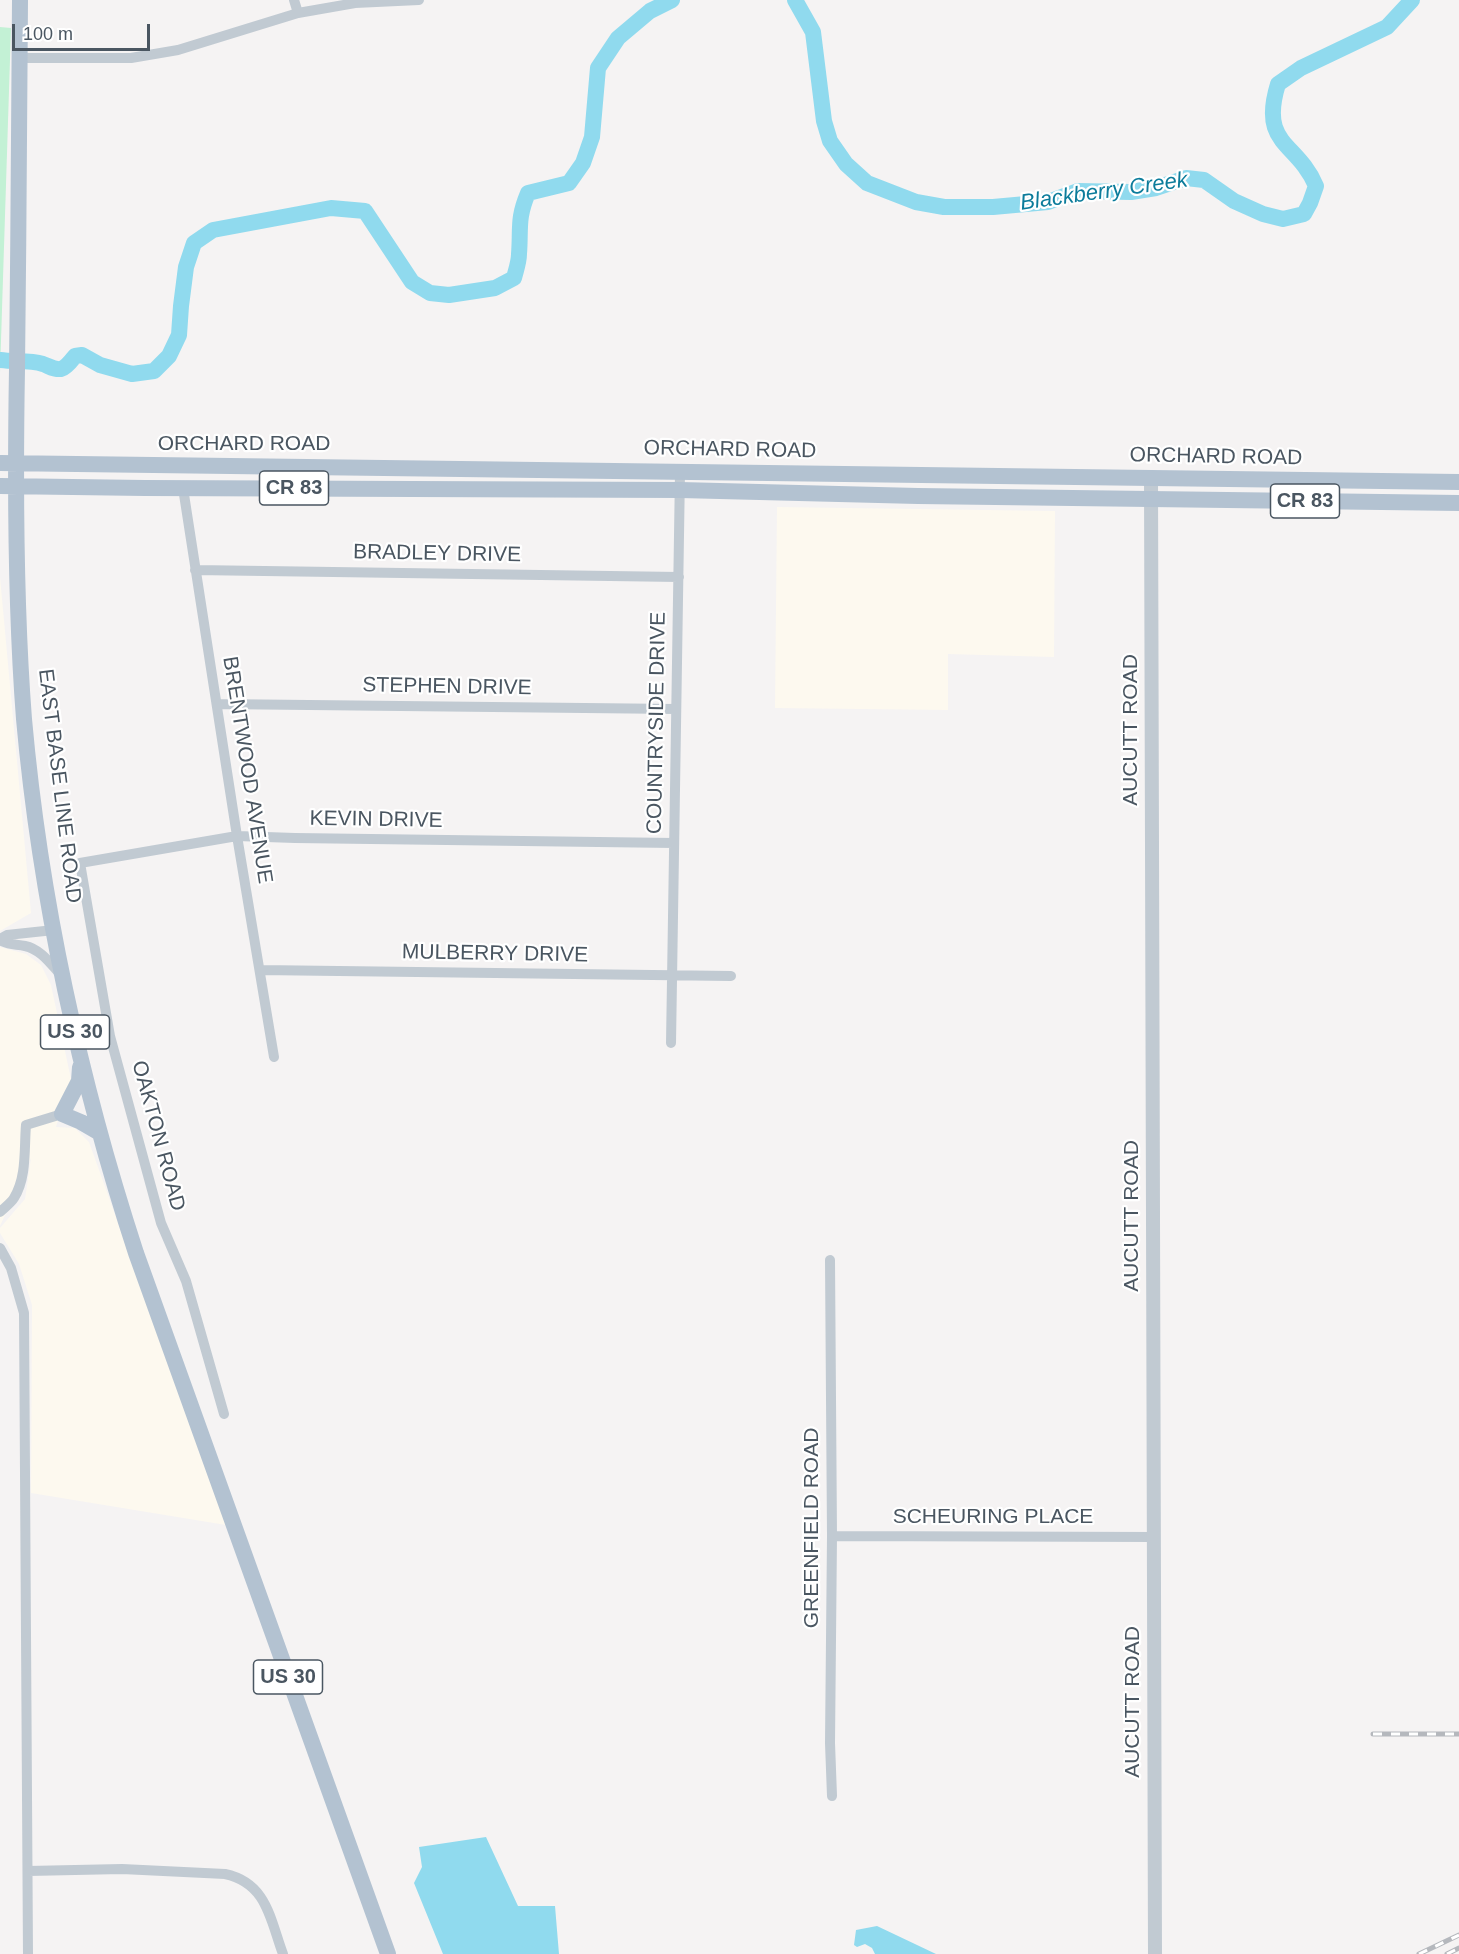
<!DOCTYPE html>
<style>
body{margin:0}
#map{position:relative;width:1459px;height:1954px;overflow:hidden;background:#f5f3f3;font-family:Arial,sans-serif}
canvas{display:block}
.scale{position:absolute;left:12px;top:24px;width:138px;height:27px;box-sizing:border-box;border:3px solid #4a5661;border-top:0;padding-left:8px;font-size:18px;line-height:21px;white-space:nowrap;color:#4a5661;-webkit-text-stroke:4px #fff;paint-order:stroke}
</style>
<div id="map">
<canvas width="1459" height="1954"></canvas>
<div class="scale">100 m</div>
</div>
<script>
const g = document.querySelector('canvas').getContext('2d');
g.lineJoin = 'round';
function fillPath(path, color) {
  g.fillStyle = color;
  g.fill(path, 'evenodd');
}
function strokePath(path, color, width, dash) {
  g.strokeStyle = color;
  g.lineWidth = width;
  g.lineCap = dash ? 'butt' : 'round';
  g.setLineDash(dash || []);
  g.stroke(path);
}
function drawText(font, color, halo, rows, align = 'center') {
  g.font = font + ' Arial,sans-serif';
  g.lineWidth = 4.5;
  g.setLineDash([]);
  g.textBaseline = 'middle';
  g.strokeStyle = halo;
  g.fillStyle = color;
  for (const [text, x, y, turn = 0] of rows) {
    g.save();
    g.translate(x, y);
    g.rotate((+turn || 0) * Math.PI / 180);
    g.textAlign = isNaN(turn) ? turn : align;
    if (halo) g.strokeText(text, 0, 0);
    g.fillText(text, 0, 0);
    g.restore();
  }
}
fillPath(new Path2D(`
 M777,507L1055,511L1054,657L948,654V710L775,708Z
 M0,577L31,913L0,931Z
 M0,947L26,954L41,965L51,985L72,1084L64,1098L56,1127L75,1128L89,1142L226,1525L31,1493L32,1305L19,1264L0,1233V1228L25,1199L31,1158L0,1226Z`), '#fdf9ef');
fillPath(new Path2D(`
 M0,27L11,28L0,372Z`), '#c3f1d5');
fillPath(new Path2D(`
 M486,1837L518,1906H555L559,1954H443L414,1883L422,1867L419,1847Z
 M877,1926L936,1954H875L872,1948L865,1944L857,1947L854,1945L856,1930Z`), '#90daee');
strokePath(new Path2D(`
 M795,0L813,32L824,121L830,141L846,164L867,183L916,202L944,207H993L1048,202L1078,191L1131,192L1156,188L1186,178L1204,180L1234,201L1263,214L1283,219L1304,214L1310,203L1316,186C1297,141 1259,146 1278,84L1301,68L1387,27L1412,0
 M0,360C14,362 29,360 43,364C49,366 54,370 61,369C67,367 71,361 75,356L82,355L100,365L132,374L154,371L169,356L179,335L181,306L186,267L194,243L213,230L331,208L365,211L412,282L430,293L449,295L495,288L514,278C516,270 519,262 519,254C521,228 517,219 528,193L569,183L583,163L592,137L598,68L618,38L650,11L672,0`), '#90daee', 16);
strokePath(new Path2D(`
 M294,0L298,13
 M20,58H131L178,50L298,13L355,3L419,0
 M183,488L237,836L274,1057
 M195,570L679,577
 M217,704L676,709
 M0,939L7,935L54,930
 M0,940C8,945 16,944 25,946C40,949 50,963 60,974
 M260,970L731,976
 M671,1043L680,472
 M0,1212C5,1207 11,1203 14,1198C27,1177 24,1149 26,1125L62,1114
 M0,1248L11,1268L24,1313L28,1954
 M830,1260L832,1536L830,1743L832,1796
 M224,1414L186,1281L161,1223L110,1036L80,863L237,836L295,838L674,843
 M832,1536L1154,1537
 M28,1871L122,1869L225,1874C267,1883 270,1919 283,1954`), '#c1cad2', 10);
strokePath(new Path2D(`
 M1151,478L1155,1954`), '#c1cad2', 14);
strokePath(new Path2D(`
 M20,0C20,123 18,246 17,369C15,485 15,602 24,719C40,898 80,1082 136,1253L388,1954
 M0,463L1459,482
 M0,486L145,488L680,490L918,496L1459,503
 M80,1067L79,1081L62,1114L81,1122L100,1133`), '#b3c2d1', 16);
const rail = new Path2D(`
 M1373,1734H1459
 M1419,1954L1459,1935
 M1447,1954L1459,1948`);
strokePath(rail, '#b5b8bd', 5);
strokePath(rail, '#fff', 3, [9]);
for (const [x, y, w] of [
 [294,488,69],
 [1305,501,69],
 [75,1032,69],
 [288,1677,69]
]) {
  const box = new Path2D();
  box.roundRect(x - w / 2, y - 17, w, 34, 4.5);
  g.fillStyle = '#fff';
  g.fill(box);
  strokePath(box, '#4a5661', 1.5);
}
drawText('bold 20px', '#4a5661', null, [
 ["CR 83",294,488],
 ["CR 83",1305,501],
 ["US 30",75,1032],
 ["US 30",288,1677]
]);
drawText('21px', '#4a5661', '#fff', [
 ["ORCHARD ROAD",244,444],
 ["ORCHARD ROAD",730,450,1],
 ["ORCHARD ROAD",1216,457,1],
 ["BRADLEY DRIVE",437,554,1],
 ["STEPHEN DRIVE",447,687,1],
 ["COUNTRYSIDE DRIVE",657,723,-89],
 ["AUCUTT ROAD",1131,730,-90],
 ["BRENTWOOD AVENUE",247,770,81],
 ["EAST BASE LINE ROAD",59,786,83],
 ["KEVIN DRIVE",376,820,1],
 ["MULBERRY DRIVE",495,954,1],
 ["OAKTON ROAD",158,1136,75],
 ["AUCUTT ROAD",1132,1216,-90],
 ["SCHEURING PLACE",993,1517],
 ["GREENFIELD ROAD",812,1528,-90],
 ["AUCUTT ROAD",1133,1702,-90]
]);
drawText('italic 22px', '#0c7c9b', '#fff', [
 ["Blackberry Creek",1104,192,-8]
]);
</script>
